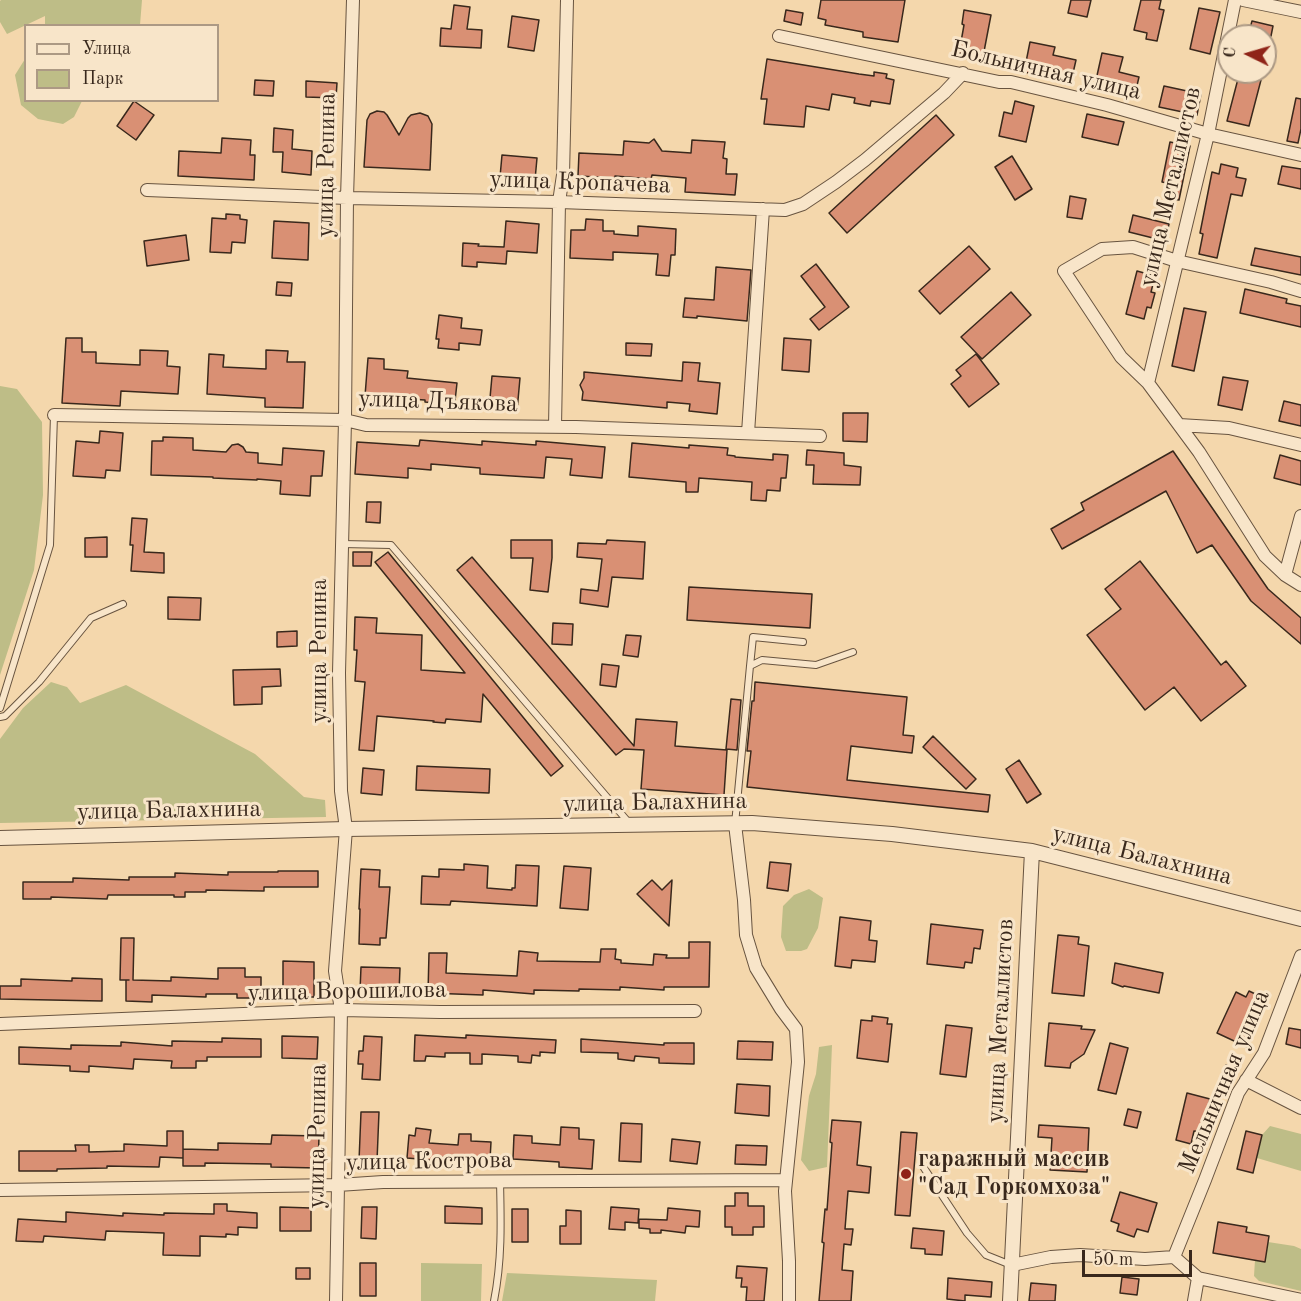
<!DOCTYPE html>
<meta charset="utf-8">
<style>
body{margin:0}
#map{position:relative;width:1301px;height:1301px;overflow:hidden;background:#f4d7ac;font-family:"Old Standard TT",serif}
canvas{display:block}
.legend{position:absolute;left:24px;top:24px;width:195px;height:78px;box-sizing:border-box;background:#f8e5c9;border:2px solid #ac9984;margin:0;padding:8px 10px;list-style:none;font-size:18px;color:#39281c}
.legend li{display:flex;align-items:center;gap:12px;height:30px}
.legend b{width:30px;border:2px solid #ac9984}
.north{position:absolute;left:1217px;top:24px;width:60px;height:60px;box-sizing:border-box;background:#f8e5c9;border:2px solid #ac9984;border-radius:50%;rotate:275deg;font-size:16px;font-weight:700;line-height:24px;text-align:center;color:#39281c}
.north::after{content:'';display:block;margin:auto;width:21px;height:27px;background:#8f2418;clip-path:polygon(50% 0,100% 100%,50% 72%,0 100%)}
.scale{position:absolute;left:1082px;top:1250px;width:110px;height:27px;box-sizing:border-box;border:3px solid #39281c;border-top:0;padding-left:8px;font-size:18px;line-height:21px;white-space:nowrap;color:#39281c;-webkit-text-stroke:4px #f8e5c9;paint-order:stroke}
</style>
<div id="map">
<canvas width="1301" height="1301"></canvas>
<ul class="legend">
<li><b style="height:8px;background:#f8e5c9"></b>Улица</li>
<li><b style="height:16px;background:#bebd87"></b>Парк</li>
</ul>
<div class="north">С</div>
<div class="scale">50 m</div>
</div>
<script>
const g = document.querySelector('canvas').getContext('2d');
g.lineJoin = 'round';
function fillPath(path, color) {
  g.fillStyle = color;
  g.fill(path, 'evenodd');
}
function strokePath(path, color, width, dash) {
  g.strokeStyle = color;
  g.lineWidth = width;
  g.lineCap = dash ? 'butt' : 'round';
  g.setLineDash(dash || []);
  g.stroke(path);
}
function drawText(font, color, halo, rows, align = 'center') {
  g.font = font + ' "Old Standard TT",serif';
  g.lineWidth = 6;
  g.setLineDash([]);
  g.textBaseline = 'middle';
  g.strokeStyle = halo;
  g.fillStyle = color;
  for (const [text, x, y, turn = 0] of rows) {
    g.save();
    g.translate(x, y);
    g.rotate((+turn || 0) * Math.PI / 180);
    g.textAlign = isNaN(turn) ? turn : align;
    if (halo) g.strokeText(text, 0, 0);
    g.fillText(text, 0, 0);
    g.restore();
  }
}
fillPath(new Path2D(`
 M1,0H142L140,25H45V16L7,34L0,22V1Z
 M25,59L26,100L82,101L74,117L63,124L38,119L21,105L15,75Z
 M0,386L17,389L42,422L43,495L34,570L0,675Z
 M51,682L67,687L80,703L126,685L255,754L304,797L325,800L326,817L0,823V739L23,708Z
 M809,889L823,898L818,928L807,949L801,951H786L781,937L783,906L794,895Z
 M832,1045L827,1167L809,1171L801,1160L809,1096L816,1074L819,1047Z
 M1270,1126L1301,1134V1171L1257,1158L1262,1135Z
 M1268,1242L1294,1246L1301,1249V1291L1259,1281L1254,1276L1255,1260L1265,1262Z
 M421,1263L482,1264L481,1301H421Z
 M507,1273L657,1280L655,1301H502Z`), '#bebd87');
const building = new Path2D(`
 M821,0H905L898,42L863,37V32L825,25L826,20L818,18Z
 M1071,0H1091L1087,17L1068,13Z
 M1141,0H1161L1159,9L1164,10L1157,41L1146,39L1147,33L1134,30Z
 M454,5L470,7L467,29L482,30L481,48L440,46L441,28L451,29Z
 M1199,8L1220,12L1210,54L1190,49Z
 M786,10L803,13L801,25L784,21Z
 M964,10L991,15L982,62L964,58L965,54L959,53L964,25L962,24Z
 M512,16L539,20L534,51L508,47Z
 M1252,21L1273,26L1271,36H1248Z
 M1030,42L1055,47L1053,55L1076,60L1071,82L1024,72Z
 M1102,53L1123,57L1119,72L1139,77L1134,98L1094,89Z
 M767,59L859,74L874,76V72L887,74L886,78L894,80L890,104L871,101L870,106L854,103L855,98L832,94L829,110L806,106L804,127L764,124L767,99H761Z
 M1239,75L1261,80L1249,126L1227,121Z
 M255,80L274,81L273,96L254,95Z
 M306,81L337,83L336,98L306,97Z
 M1164,86L1201,94L1197,115L1159,107Z
 M1296,98L1301,99V129L1298,143L1287,141Z
 M134,101L154,115L136,140L117,126Z
 M1015,101L1034,106L1026,142L999,136L1004,112L1012,114Z
 M377,111L384,112L387,115L399,135L408,118L411,115L420,113L428,116L432,124L430,170L364,167L367,120L370,114Z
 M1087,114L1124,122L1118,145L1082,137Z
 M936,115L954,135L847,233L829,213Z
 M274,128L293,130L292,149L312,151L311,175L282,172L283,152H273Z
 M222,138L251,140L250,155H255L254,180L178,176L179,151L221,153Z
 M654,139L662,151L691,153L692,140L725,142L723,158L727,159L726,174H737L735,195L685,192L686,178L652,175L651,179L615,176V178L578,176L579,153L623,155L624,141L649,143Z
 M1170,142L1190,146L1179,200L1165,198L1167,183L1162,182Z
 M502,155L537,158L535,180L500,177Z
 M1012,156L1032,189L1015,200L995,167Z
 M1221,164L1238,168L1236,177L1246,179L1242,196L1231,194L1217,258L1199,254L1203,234L1200,233L1212,172L1219,174Z
 M1282,166L1301,169V189L1278,184Z
 M1070,196L1086,199L1082,219L1067,217Z
 M226,214L240,215V219L247,220L245,243L232,242L231,253L210,252L212,218L226,219Z
 M1133,215L1169,224L1165,241L1129,232Z
 M586,219L603,220V231H614V234L638,236V226L676,229L675,255H671L669,276L656,275L658,254L613,252V260L570,258L571,230H585Z
 M274,221L309,223L308,260L272,258Z
 M506,221L539,224L537,253L507,251L506,264L477,262V267L462,266L463,243L479,244L478,246L504,247Z
 M186,235L189,260L147,266L144,241Z
 M969,246L990,269L940,314L919,291Z
 M1255,248L1301,257V275L1251,265Z
 M816,264L849,307L819,330L810,319L825,307L801,276Z
 M716,267L751,270L747,321L697,316V318L683,317L685,298L714,300Z
 M1137,271L1155,276L1151,292L1155,293L1151,308L1147,307L1144,319L1126,314Z
 M277,282L292,283L291,296L276,295Z
 M1245,289L1287,299L1286,303L1301,306V327L1240,313Z
 M1011,292L1031,315L982,359L961,337Z
 M1184,308L1206,312L1194,371L1172,366Z
 M439,315L462,318L461,328L482,330L480,345L459,343V350L438,348L439,339H436Z
 M66,338H82V352H96V363L140,365V350L168,351L167,366L180,367L178,394L121,391L120,406L62,403Z
 M784,338L811,340L809,372L782,370Z
 M626,343L652,344L651,356L626,355Z
 M266,350L288,351L287,362H305L303,408L265,407V398L207,394L209,354L224,355L223,367L266,369Z
 M976,354L999,384L969,407L951,384L961,376L956,370Z
 M368,358L384,359V369L408,371L407,378L457,383L455,401L438,399L437,403L425,402V400L365,396Z
 M683,362L700,363L698,381L720,383L717,414L689,411L690,404L667,402V408L582,400L583,392L580,385L584,378V372L682,381Z
 M492,376L520,378L517,411L489,409Z
 M1223,377L1248,381L1242,410L1218,405Z
 M1284,401L1301,405V426L1279,421Z
 M843,413H868L867,442L843,441Z
 M100,431L123,433L120,471L106,470L105,478L73,476L76,441L99,443Z
 M163,437L193,438V450L226,452L232,445L238,444L243,447L246,452L258,453V463L282,465L283,448L324,451L322,476H311L310,496L280,494L281,481L257,479V480L213,478V477L151,475L152,441H163Z
 M420,440L482,445V441L536,445V441L605,447L602,478L570,475L572,459L546,457L544,478L480,474V468L431,464V470L408,468V478L355,474L357,442L419,446Z
 M632,443L689,448V445L728,448L727,455L735,456V457L773,460V454L788,455L786,478H781L780,491L767,490L766,501L751,500L752,482L699,478L698,492H686V482L629,477Z
 M807,450L844,453V465L861,467L860,485L813,484L814,465H806Z
 M1173,451L1268,589L1301,618V644L1251,601L1212,545L1197,553L1166,491L1062,549L1051,529L1084,510L1081,503Z
 M1280,455L1301,461V485L1274,478Z
 M367,502H381L380,523L366,522Z
 M132,518L147,519L144,552L164,553V573L131,571L133,545H130Z
 M107,537V557H85V538Z
 M511,540H552V558L548,592L530,590L533,558H511Z
 M607,540L645,542L643,579L612,577L608,607L580,603L581,589L598,591L602,559L577,557L578,543L606,544Z
 M353,552H372L371,566H353Z
 M388,552L563,766L551,776L483,694L481,722L446,719L445,723L433,722L434,721L377,716L374,751L359,750L365,682L355,681L357,650H354L355,617L377,618L376,633L422,635L421,670L465,673L375,562Z
 M472,557L634,746L636,719L677,722L675,746L727,750L724,795L641,789L644,750L624,749L616,755L457,570Z
 M1140,561L1221,665L1226,661L1246,686L1201,721L1174,687L1145,710L1087,635L1121,609L1105,589Z
 M689,587L812,594L810,628L687,620Z
 M168,597L201,598L200,620L168,619Z
 M553,623L573,624L572,645L552,644Z
 M297,631V646L277,647V632Z
 M626,635L641,636L638,657L623,655Z
 M602,664L619,666L616,687L600,685Z
 M280,669L281,686L262,687V704L234,705L233,670Z
 M755,682L907,697L903,735L914,736L912,753L851,746L847,780L990,795L988,812L747,787L751,751H747L752,701H754Z
 M731,699L741,700L737,750L726,749Z
 M933,736L976,779L966,789L923,747Z
 M1019,760L1041,794L1027,803L1006,769Z
 M417,766L490,769L489,793L416,790Z
 M363,768L384,770L382,795L361,793Z
 M770,862L791,864L788,891L767,888Z
 M464,864L488,866L487,888L512,890V888H515L516,865L539,866L537,906L451,901L450,905L421,904L422,876L439,877V869L464,870Z
 M564,866L591,868L588,910L560,908Z
 M361,869L380,870L379,887H390L386,938H380V945L359,944L360,909H359Z
 M278,871H318V887H264V891L206,890V892H185V897H174V895H108L107,899L51,897V899H23V882H73V878L129,880V877H175V873L228,875V872H278Z
 M652,880L662,890L672,880L669,926L637,894Z
 M840,917L871,921L869,940L877,941L875,962L852,960L851,968L835,966Z
 M931,924L983,930L980,949L974,948L972,963L965,962L964,968L927,964Z
 M1058,935L1079,937L1078,944L1089,946L1084,996L1052,993Z
 M121,938H134L133,980L171,981V977L218,979V968H245V977H261V998H237V994H206V997L152,995V1002L126,1001V980H129H120Z
 M689,942H710L709,987H664V990L620,987V990L579,989V991L534,990V994L483,990V995L428,993L429,953H447L446,973L517,976L519,951L538,953L537,961L600,962L601,949H616L615,959L621,960V963L653,965L654,954L667,955L666,958H689Z
 M283,961L314,962V997H283Z
 M1115,963L1163,973L1159,993L1124,986L1123,987L1112,983Z
 M361,967L400,968L399,992L360,991Z
 M72,978L102,979V1001L0,999V986H21V979L72,981Z
 M1249,991L1268,1000L1247,1047L1217,1033L1236,992L1246,997Z
 M872,1016L888,1018L887,1024H892L888,1062L857,1058L861,1020L872,1021Z
 M1049,1023L1082,1026L1081,1029L1095,1030L1084,1054L1071,1063L1070,1068L1045,1066Z
 M946,1025L972,1028L966,1077L940,1074Z
 M1289,1028L1301,1030V1048L1286,1044Z
 M415,1035L466,1038V1035L556,1040L555,1053L540,1052V1056L532,1055L531,1063L518,1062V1056L482,1054V1064H470V1053H445V1057L426,1056L425,1061H414Z
 M282,1036L318,1037L317,1059L282,1058Z
 M364,1036L382,1037L380,1080L362,1079L363,1064H358L359,1051H363Z
 M222,1038L261,1039V1057H207V1061H196V1068H171L172,1061L134,1059L133,1069L89,1066V1072L70,1071V1066L19,1064V1047L71,1049V1045L121,1046V1042L172,1046V1041L222,1042Z
 M581,1039L664,1045V1043H694V1064L659,1063V1058L635,1056L634,1061L618,1059V1053L581,1052Z
 M738,1041L773,1042L772,1060L737,1059Z
 M1110,1043L1128,1048L1116,1094L1098,1090Z
 M1226,1065L1238,1070L1232,1086L1219,1081Z
 M737,1084L770,1086L769,1116L735,1113Z
 M1187,1093L1210,1099L1202,1132L1194,1131L1191,1144L1176,1140Z
 M1128,1109L1141,1112L1137,1128L1124,1125Z
 M361,1112H379L377,1161H359Z
 M832,1120L861,1122L857,1165L871,1167L869,1193L848,1191L845,1229H853L851,1245L844,1244L842,1270L853,1271L851,1301H819L824,1243L822,1242L825,1209L827,1210L832,1143L830,1142Z
 M621,1123L642,1124L641,1162L619,1161Z
 M1039,1125L1089,1128L1087,1172L1050,1170L1052,1138L1038,1137Z
 M561,1127L579,1128V1139L594,1140L592,1169L559,1167V1162L513,1159L514,1135L532,1136V1143L560,1145Z
 M416,1128L431,1130L429,1143L458,1145L459,1134H471V1141L491,1142L490,1160L443,1157L442,1161L407,1158L409,1135L415,1136Z
 M167,1131H183V1158L160,1157L159,1167L107,1166V1168L57,1169V1171H19V1151H76L75,1145H89V1152L124,1151V1144L167,1146Z
 M1246,1131L1262,1135L1253,1173L1237,1169Z
 M901,1132L917,1133L910,1216L895,1215Z
 M272,1135L319,1136L318,1168L271,1167V1164L205,1163V1166H183V1149L218,1150V1143L271,1144Z
 M672,1139L700,1142L697,1164L670,1161Z
 M736,1145L767,1146L766,1165L735,1164Z
 M1120,1192L1157,1203L1148,1232L1137,1229L1134,1237L1117,1231L1119,1224L1111,1221Z
 M735,1193H748V1206H764V1227H753V1235H732V1227H725V1206H735Z
 M214,1204H227V1211L257,1213V1228L238,1227V1235L226,1234V1237L200,1236V1256L163,1255L164,1233L106,1231L105,1240L44,1236L43,1242L16,1241L18,1219L66,1222V1212L123,1216V1213L164,1215V1213L214,1214Z
 M445,1206L482,1208V1224L445,1223Z
 M280,1207L311,1208V1231H280Z
 M362,1207H377L376,1239L361,1238Z
 M611,1207L639,1209L638,1223L625,1222V1230L609,1229Z
 M668,1208L700,1211L699,1227L686,1226L685,1233L661,1230V1233H650V1229L639,1228V1219L667,1220Z
 M512,1209H528V1242H512Z
 M566,1210L581,1211V1244H560V1226H566Z
 M1218,1222L1247,1227L1246,1232L1269,1236L1265,1262L1213,1253Z
 M913,1228L944,1231L942,1255L925,1254V1249L911,1248Z
 M360,1263H376V1296H360Z
 M737,1266L767,1268L764,1301H746L747,1287H741L742,1278H736Z
 M296,1268H310V1279H296Z
 M1122,1277L1139,1279L1137,1295L1120,1293Z
 M948,1278L992,1282L991,1297L965,1295V1301L947,1299Z
 M1031,1283L1056,1285L1055,1301H1029Z`);
fillPath(building, '#d99074');
strokePath(building, '#39281c', 1.5);
const service = new Path2D(`
 M342,544L391,545L630,824
 M750,666L753,637L803,642
 M0,708L50,545L54,415
 M0,717L5,716L39,682L91,618L123,604
 M735,824L750,666L762,660L816,665L853,652
 M924,1168L967,1233L986,1255L1011,1265
 M494,1301C502,1261 501,1222 500,1181`);
const minor = new Path2D(`
 M1243,0L1301,12
 M779,36L999,82H1011L1107,105L1208,134L1301,155
 M147,190L347,198L559,202L785,210L803,204L836,182L865,160L944,93L963,73
 M1301,291L1271,282L1177,261L1133,247L1102,249L1064,271L1121,357L1148,383L1199,452L1265,556L1285,575L1301,585
 M1148,383L1208,134L1235,0
 M54,415L345,420L366,425L576,427L820,436
 M1179,425L1229,428L1301,445
 M555,427L559,202L563,175L567,0
 M748,433L763,209
 M1285,575L1301,516
 M735,824L744,900L746,935L756,968L781,1009L796,1029L798,1062L785,1191L789,1261V1301
 M0,1024L341,1010L440,1012L695,1011
 M1246,1080L1301,1108
 M0,1190L338,1185L383,1182L786,1180
 M1174,1257L1205,1180L1238,1093L1264,1053L1301,956
 M1012,1265L1051,1257L1080,1255L1145,1259L1174,1257L1198,1278L1301,1300
 M336,1301L341,1010L335,971L346,829L341,791L339,673L345,420L347,198L353,0
 M1194,1301L1198,1278`);
const tertiary = new Path2D(`
 M0,838L346,829L752,823L892,834L1032,851L1301,919
 M1010,1301L1032,851`);
strokePath(service, '#685440', 8);
strokePath(minor, '#685440', 14);
strokePath(tertiary, '#685440', 16);
strokePath(service, '#f8e5c9', 6);
strokePath(minor, '#f8e5c9', 12);
strokePath(tertiary, '#f8e5c9', 14);
for (const [x, y, r, color] of [
 [906,1174,6,"#8f2418"]
]) {
  const dot = new Path2D();
  dot.arc(x, y, r, 0, 2 * Math.PI);
  g.fillStyle = color;
  g.fill(dot);
  strokePath(dot, '#f8e5c9', 2);
}
drawText('24px', '#39281c', '#f8e5c9', [
 ["Больничная улица",1046,71,13],
 ["улица Репина",327,165,-89],
 ["улица Кропачева",580,183,2],
 ["улица Металлистов",1171,187,-77],
 ["улица Дъякова",438,402,2],
 ["улица Репина",320,651,-90],
 ["улица Балахнина",655,803,-1],
 ["улица Балахнина",169,811,-1],
 ["улица Балахнина",1142,856,14],
 ["улица Ворошилова",347,992,-1],
 ["улица Металлистов",1001,1021,-87],
 ["Мельничная улица",1225,1082,-67],
 ["улица Репина",318,1136,-89],
 ["улица Кострова",429,1162,-1]
]);
drawText('bold 24px', '#39281c', '#f8e5c9', [
 ["гаражный массив",918,1160],
 ["\"Сад Горкомхоза\"",918,1188]
], 'left');
</script>
